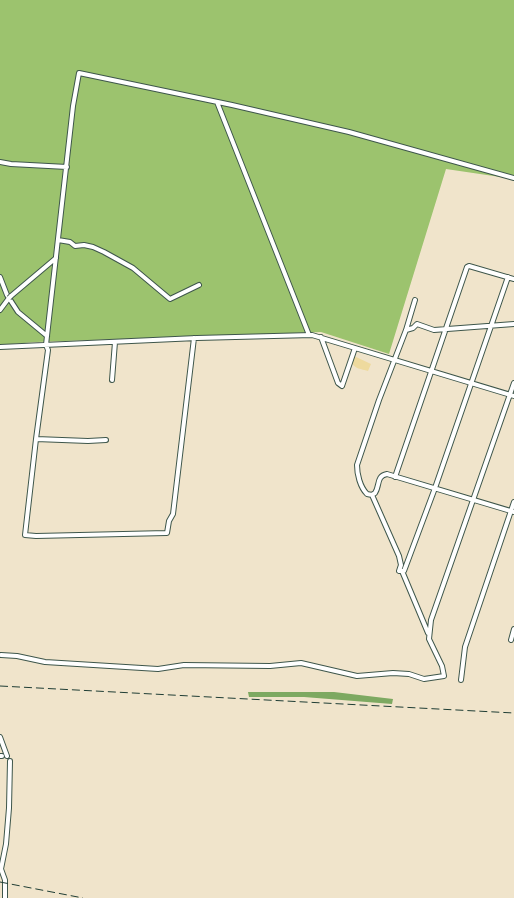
<!DOCTYPE html>
<style>
body{margin:0}
canvas{display:block;background:#f0e4cb}
</style>
<canvas width="514" height="898"></canvas>
<script>
const g = document.querySelector('canvas').getContext('2d');
g.lineJoin = 'round';
function fillPath(path, color) {
  g.fillStyle = color;
  g.fill(path, 'evenodd');
}
function strokePath(path, color, width, dash) {
  g.strokeStyle = color;
  g.lineWidth = width;
  g.lineCap = dash ? 'butt' : 'round';
  g.setLineDash(dash || []);
  g.stroke(path);
}
fillPath(new Path2D(`
 M0,0H514V179L446,169L389,354L321,332L36,342L0,345Z`), '#9cc36e');
fillPath(new Path2D(`
 M248,692H334L393,699L392,704L304,697H249Z`), '#7da961');
fillPath(new Path2D(`
 M354,356L371,364L368,371C361,369 355,369 351,362Z`), '#eeda9e');
const minor = new Path2D(`
 M217,102L309,335
 M0,162L11,164L67,167
 M58,240L70,242L75,246L84,245L93,247L104,252L133,268L170,299L199,285
 M0,277L7,295L18,312L47,336
 M11,296L56,258
 M415,300L406,330L379,400L357,465C357,474 360,487 367,494L372,495L375,493C380,486 376,476 387,474L514,512
 M0,310L9,298
 M406,330L413,328L417,324L434,330L514,324
 M321,337L338,383L342,386L355,348
 M0,347L197,338L312,335L514,396
 M112,380L115,342
 M36,439L25,535L36,536L167,533L169,521L173,514L194,338
 M106,440L88,441L36,439L48,350L46,345L47,336L73,106L79,73L232,105L349,132L514,178
 M395,477L467,267L469,266L514,279
 M372,495L399,556L401,565L399,571H404L435,488L508,277
 M402,571L428,633
 M511,640L514,629
 M1,655L17,656L45,662L158,669L184,665L270,666L301,663L357,676L393,673L409,674L424,679L444,676L442,666L429,639L431,620L514,383
 M461,680L465,647L514,502
 M0,737L7,756
 M0,756H2
 M5,898V880L1,869L6,844L9,808L10,761`);
strokePath(minor, '#3e564b', 6);
strokePath(minor, '#fff', 4);
strokePath(new Path2D(`
 M0,686L514,713
 M0,882L83,898`), '#1f3d34', 1, [8, 4]);
const minorBridge = new Path2D(`
 M9,298L11,296`);
strokePath(minorBridge, '#3e564b', 6, []);
strokePath(minorBridge, '#fff', 4);
</script>
